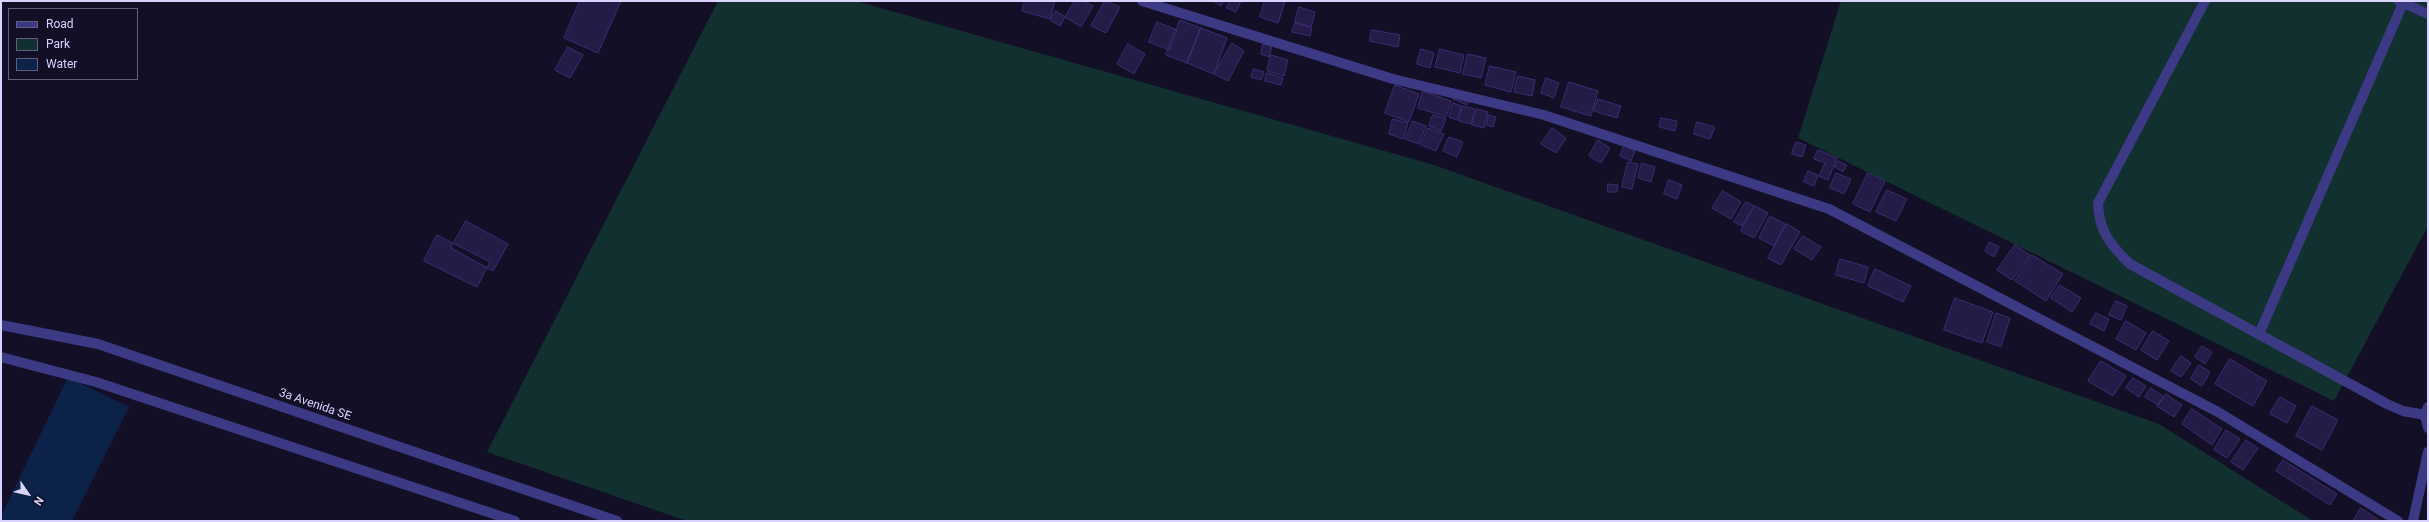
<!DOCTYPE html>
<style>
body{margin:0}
#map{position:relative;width:2429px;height:522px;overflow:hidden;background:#130f26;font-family:Roboto,sans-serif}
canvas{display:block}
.frame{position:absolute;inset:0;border:2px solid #d9d4ff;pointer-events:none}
.legend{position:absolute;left:8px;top:8px;width:130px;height:72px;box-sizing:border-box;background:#130f26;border:1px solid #625e7d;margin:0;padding:5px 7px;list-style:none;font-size:12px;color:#d9d4ff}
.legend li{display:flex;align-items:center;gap:8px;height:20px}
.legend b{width:20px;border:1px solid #625e7d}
.north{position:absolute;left:8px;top:474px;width:40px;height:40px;-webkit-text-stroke:3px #130f26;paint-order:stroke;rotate:124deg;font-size:11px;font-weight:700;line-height:16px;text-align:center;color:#d9d4ff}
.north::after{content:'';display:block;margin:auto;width:14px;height:18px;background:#d9d4ff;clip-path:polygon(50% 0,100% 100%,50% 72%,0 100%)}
</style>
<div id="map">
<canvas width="2429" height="522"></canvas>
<div class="frame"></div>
<ul class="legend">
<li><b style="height:5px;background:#3d3a85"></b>Road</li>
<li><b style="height:11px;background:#12302f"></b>Park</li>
<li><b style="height:11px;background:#0c2248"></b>Water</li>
</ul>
<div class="north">N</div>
</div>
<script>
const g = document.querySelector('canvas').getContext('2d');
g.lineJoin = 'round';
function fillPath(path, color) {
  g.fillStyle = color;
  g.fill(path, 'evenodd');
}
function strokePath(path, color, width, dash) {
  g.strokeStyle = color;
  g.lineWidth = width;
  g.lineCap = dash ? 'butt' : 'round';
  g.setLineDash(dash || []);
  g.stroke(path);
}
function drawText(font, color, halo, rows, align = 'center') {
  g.font = font + ' Roboto,sans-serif';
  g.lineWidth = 3;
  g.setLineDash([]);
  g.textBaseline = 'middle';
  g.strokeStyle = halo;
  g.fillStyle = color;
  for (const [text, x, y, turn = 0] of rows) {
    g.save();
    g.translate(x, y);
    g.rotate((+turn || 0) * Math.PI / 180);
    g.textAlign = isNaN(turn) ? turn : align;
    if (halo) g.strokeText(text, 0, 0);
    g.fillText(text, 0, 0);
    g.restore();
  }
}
fillPath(new Path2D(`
 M718,1H856L1434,165L2159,424L2313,521H687L487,452Z
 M1841,1H2428V226L2334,401L1798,138Z`), '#12302f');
fillPath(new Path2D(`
 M68,377L129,407L72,521H1V516Z`), '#0c2248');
const building = new Path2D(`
 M580,1H621L598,53L564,38Z
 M1025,1H1055L1050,19L1022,11Z
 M1075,1H1084L1093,6L1081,27L1065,17Z
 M1105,1L1120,7L1106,33L1091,26Z
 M1214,1H1224L1221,6Z
 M1230,1H1241L1236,12L1227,8Z
 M1265,1L1285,2L1278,23L1260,17Z
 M1299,7L1315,12L1311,27L1295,22Z
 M1056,11L1065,17L1060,26L1050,20Z
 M1180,20L1201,28L1187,63L1166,55Z
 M1157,22L1177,30L1169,50L1149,42Z
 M1295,23L1312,28L1310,36L1292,32Z
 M1201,28L1227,38L1214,74L1187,63Z
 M1372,30L1400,35L1398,47L1370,41Z
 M1232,43L1244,51L1228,81L1214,74Z
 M1128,44L1145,54L1134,74L1117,64Z
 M1263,44L1272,46L1269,57L1261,54Z
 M568,47L583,55L570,78L555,70Z
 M1421,49L1434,53L1430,68L1417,64Z
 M1440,49L1464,55L1460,73L1435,67Z
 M1468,54L1486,58L1481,78L1463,74Z
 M1271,55L1288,60L1284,76L1267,71Z
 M1490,66L1516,72L1511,92L1485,85Z
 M1254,69L1264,72L1261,80L1251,77Z
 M1267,73L1283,78L1281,85L1265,81Z
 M1518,76L1535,80L1532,96L1514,92Z
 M1546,78L1559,83L1554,98L1541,93Z
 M1569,82L1598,91L1591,116L1561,107Z
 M1395,85L1419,94L1409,122L1385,113Z
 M1423,91L1451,101L1446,117L1418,108Z
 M1454,95L1469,100L1467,105L1453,99Z
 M1598,99L1621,106L1617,118L1594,111Z
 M1453,103L1462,106L1457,120L1449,117Z
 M1463,106L1475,109L1471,124L1459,121Z
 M1477,109L1488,112L1484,128L1472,125Z
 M1433,115L1446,119L1441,131L1429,126Z
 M1489,115L1496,117L1493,127L1487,125Z
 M1661,118L1677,121L1675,131L1659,127Z
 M1393,119L1408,123L1403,139L1389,134Z
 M1413,121L1426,126L1419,144L1405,139Z
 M1697,122L1715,127L1710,139L1694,134Z
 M1428,128L1444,134L1436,151L1421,145Z
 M1552,128L1566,138L1556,153L1541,144Z
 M1449,137L1463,142L1457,157L1443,151Z
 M1598,140L1610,148L1601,163L1589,156Z
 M1796,142L1806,145L1802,157L1792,154Z
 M1624,146L1635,151L1631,161L1620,156Z
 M1818,150L1837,158L1828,180L1819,176L1825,163L1814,159Z
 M1838,161L1847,165L1843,172L1835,167Z
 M1628,162L1638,164L1632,189L1622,187Z
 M1642,163L1655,167L1651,182L1638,178Z
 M1808,171L1818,175L1814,186L1804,182Z
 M1836,173L1851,179L1844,194L1830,188Z
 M1868,173L1885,181L1870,212L1853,204Z
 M1669,180L1682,185L1677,199L1664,194Z
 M1608,184L1618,185L1617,192H1608Z
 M1887,190L1907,199L1896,221L1876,212Z
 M1723,191L1741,202L1731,219L1712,208Z
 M1746,202L1754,206L1742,226L1734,222Z
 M1755,206L1768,213L1754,238L1741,231Z
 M1770,216L1785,224L1774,246L1759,238Z
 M466,221L508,244L493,271L451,248Z
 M1787,224L1800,232L1781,265L1768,258Z
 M437,235L490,262L477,287L424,261Z
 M1803,236L1821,247L1812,260L1794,249Z
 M1990,242L1999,247L1994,257L1985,251Z
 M2015,245L2030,255L2012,280L1997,270Z
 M2032,255L2063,274L2046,301L2015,281Z
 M1840,259L1868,267L1864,283L1836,275Z
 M1875,269L1911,286L1903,302L1868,286Z
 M2060,285L2081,298L2072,312L2051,298Z
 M1955,298L1993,312L1982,343L1944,330Z
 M2116,301L2127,306L2121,320L2109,315Z
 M1996,313L2010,318L2001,347L1987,342Z
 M2096,313L2109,319L2104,331L2090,324Z
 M2126,321L2146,333L2136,350L2116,339Z
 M2153,331L2169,341L2157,360L2141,350Z
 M2202,346L2212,352L2205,364L2195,357Z
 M2181,356L2191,363L2181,377L2171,371Z
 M2230,359L2267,381L2253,406L2215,384Z
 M2101,361L2126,376L2113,396L2088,381Z
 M2199,365L2210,372L2202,386L2191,379Z
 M2133,378L2146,386L2139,397L2126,388Z
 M2151,388L2164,397L2158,405L2145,397Z
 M2166,394L2182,405L2174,417L2157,406Z
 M2280,397L2296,406L2287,423L2270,414Z
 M2312,406L2338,420L2322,450L2296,436Z
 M2192,409L2222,429L2212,445L2182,424Z
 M2226,430L2240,439L2227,458L2214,450Z
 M2246,440L2258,448L2243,470L2231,462Z
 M2283,460L2337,494L2330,505L2276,471Z
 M2361,508L2379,520V521H2353Z`);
fillPath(building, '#241b47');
strokePath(building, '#3b2d73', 1);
strokePath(new Path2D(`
 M1142,1L1393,79L1544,115L1829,209L2218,412L2398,521
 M2205,1L2098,203C2099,231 2110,245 2130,264L2387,404L2403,411L2425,415
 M2399,1L2428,14
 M1,325L98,344L617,521
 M2259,334L2404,1
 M1,357L96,382L515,521
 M2428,407L2425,415L2428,428
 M2413,521L2428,452`), '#3d3a85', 10);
drawText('12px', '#d9d4ff', '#130f26', [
 ["3a Avenida SE",315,405,19]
]);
</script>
